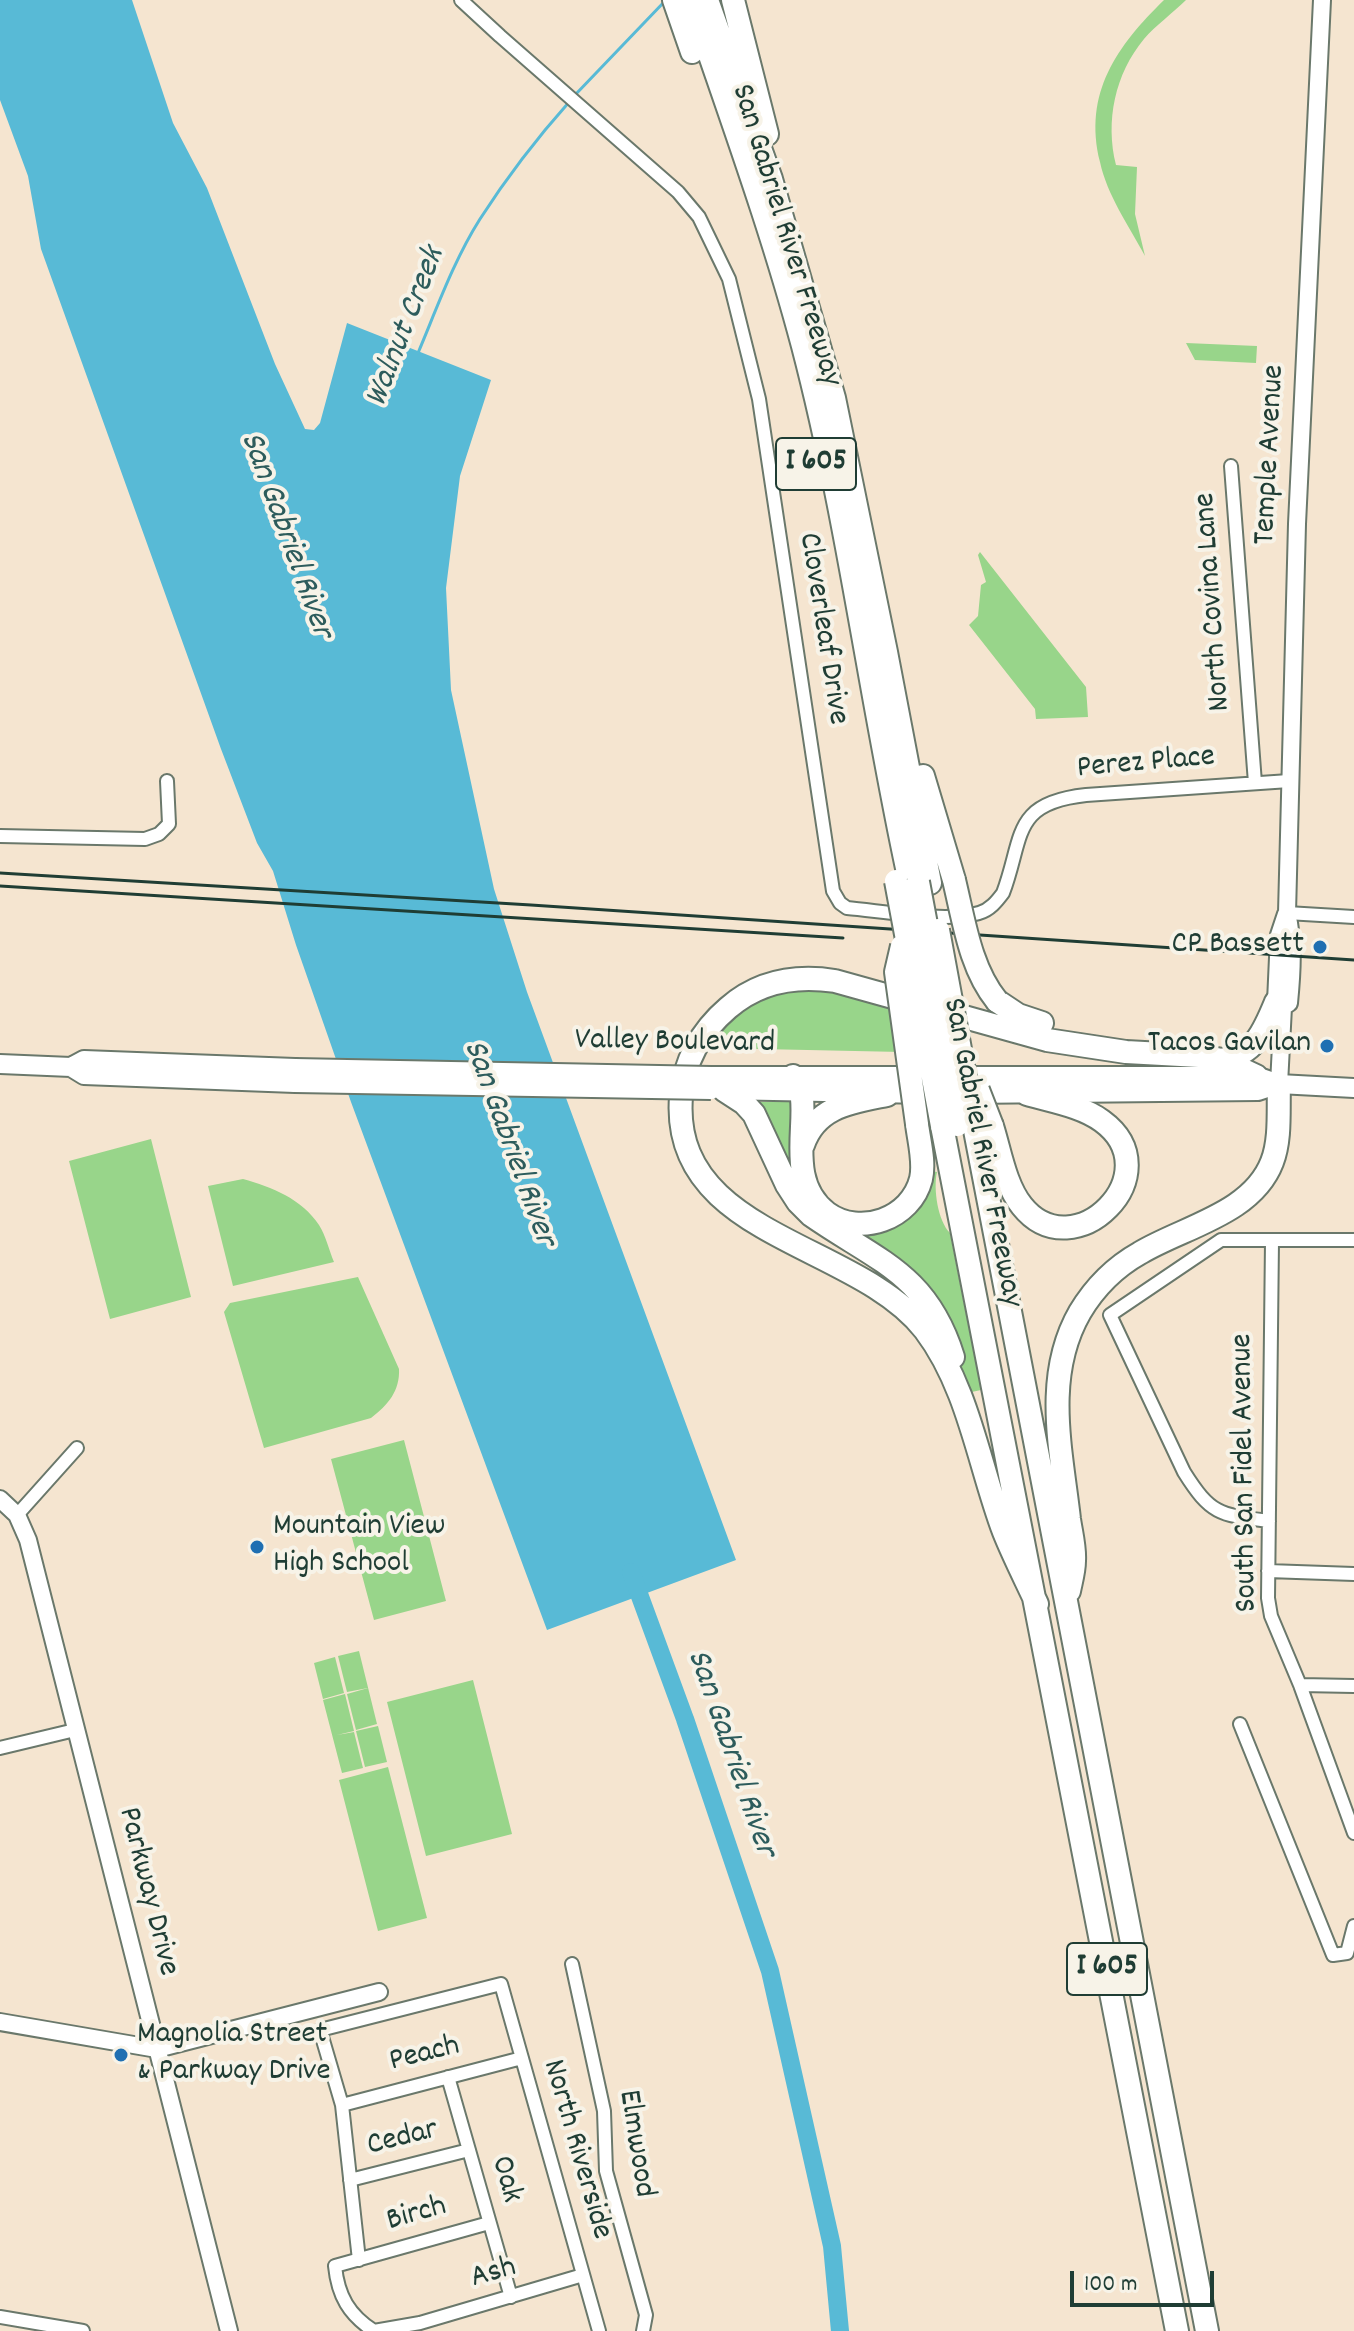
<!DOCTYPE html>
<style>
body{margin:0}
#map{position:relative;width:1354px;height:2331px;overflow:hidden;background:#f5e5d0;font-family:Dekko,sans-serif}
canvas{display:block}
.scale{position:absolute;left:1070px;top:2271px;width:144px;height:36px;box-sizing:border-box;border:4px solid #1f3d34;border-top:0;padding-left:10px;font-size:24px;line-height:28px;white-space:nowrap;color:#1f3d34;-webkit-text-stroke:6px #f7f3e8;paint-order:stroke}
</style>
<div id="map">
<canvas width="1354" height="2331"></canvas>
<div class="scale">100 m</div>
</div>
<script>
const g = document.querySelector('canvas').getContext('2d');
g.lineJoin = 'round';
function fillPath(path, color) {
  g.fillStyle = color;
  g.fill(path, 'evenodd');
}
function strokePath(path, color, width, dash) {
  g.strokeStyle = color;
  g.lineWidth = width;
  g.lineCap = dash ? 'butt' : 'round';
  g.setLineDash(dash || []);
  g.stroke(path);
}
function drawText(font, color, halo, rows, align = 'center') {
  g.font = font + ' Dekko,sans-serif';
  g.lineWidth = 8;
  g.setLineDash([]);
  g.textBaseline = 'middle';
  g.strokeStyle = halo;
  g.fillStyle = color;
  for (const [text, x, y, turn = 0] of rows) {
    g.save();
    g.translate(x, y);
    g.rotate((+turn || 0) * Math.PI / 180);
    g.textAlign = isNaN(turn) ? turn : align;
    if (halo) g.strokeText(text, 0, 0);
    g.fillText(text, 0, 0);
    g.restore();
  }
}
fillPath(new Path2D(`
 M1164,0H1186C1173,13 1156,25 1144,39C1115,74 1105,121 1116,165L1137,167L1135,214L1145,256C1129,226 1107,195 1100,162C1083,93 1117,46 1164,0Z
 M1186,343L1257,346L1256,363L1195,360Z
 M980,552L1086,687L1088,717L1036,719L1035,709L969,625L978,616L981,585L986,582L978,555Z
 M814,983L898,1005L902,1052L713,1048L711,1043L735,1016L769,991Z
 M751,1102H795C795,1127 790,1158 799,1182C817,1232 884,1243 917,1200C928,1187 925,1166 930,1157L931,1171L937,1172C933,1189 938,1221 950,1233L981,1390L967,1393L948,1319L944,1317C917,1261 853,1250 812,1209C782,1179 778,1133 751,1102Z
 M151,1139L191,1297L110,1319L69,1161Z
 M243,1179C272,1187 302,1199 319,1225C326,1236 329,1250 334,1262L233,1286L208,1186Z
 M358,1277L399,1369C400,1391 388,1405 371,1418L264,1448L224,1312L230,1303Z
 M404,1440L446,1601L374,1620L331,1459Z
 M359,1651L377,1724L356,1730L347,1694L368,1688L347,1692L338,1656Z
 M335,1657L344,1693L323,1699L314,1663Z
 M473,1680L512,1834L426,1856L387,1702Z
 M345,1694L354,1731L337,1735L354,1732L363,1768L342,1773L323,1700Z
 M378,1726L387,1762L365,1767L356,1731Z
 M388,1767L427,1918L378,1931L339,1780Z`), '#98d58a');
fillPath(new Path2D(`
 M0,0H132L173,123L207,188L275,364L305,429L314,430L320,423L347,323L491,380L460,476L446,588L451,690L494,889L527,992L736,1560L547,1630L351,1102L296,945L273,871L257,843L221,749L41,249L28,176L0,100Z`), '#58bad6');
strokePath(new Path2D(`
 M575,95L666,0
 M418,353C437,308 454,260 480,219C507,177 537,138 570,101`), '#58bad6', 3);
strokePath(new Path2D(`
 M631,1572L685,1719L770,1971L832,2246L840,2331`), '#58bad6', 18);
const street = new Path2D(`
 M461,0L500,36L678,192L699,217L729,279L759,399L833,891L840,903L847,908C882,911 947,923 979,913C990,910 997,901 1003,893C1024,837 1011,803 1086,795L1289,781
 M1231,466L1255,783
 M0,836L145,839L159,834L169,824L167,781
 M1287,913L1354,917
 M1272,1241L1268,1598L1271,1616L1300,1685L1354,1833
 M17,1515L77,1448
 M1269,1521C1220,1515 1211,1515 1184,1472L1110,1315L1221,1240H1354
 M1268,1571L1354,1574
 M1300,1685L1354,1686
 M1240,1724L1333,1955L1347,1953L1354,1926
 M0,1748L75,1730
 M572,1964L604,2111L606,2171L646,2315L643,2331
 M448,2077L511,2297
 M342,2105L522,2058
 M350,2180L469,2150
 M489,2223L335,2266C338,2296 349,2315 374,2331L420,2323L583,2275
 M359,2260L342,2105L320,2030L501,1984L599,2331
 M0,2317L83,2331`);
const secondary = new Path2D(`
 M1283,1007L1276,1002L1279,935L1286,914
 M1279,1084L1283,1007L1289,1003C1292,972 1294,943 1287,913L1297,524L1322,0
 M0,1499L17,1515L28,1540L229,2331
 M0,2022L157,2049L379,1992`);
const primary = new Path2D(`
 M0,1064L71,1067L84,1075L295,1083
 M71,1067L84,1060L295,1068
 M711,1076H924
 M954,1076H1256L1279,1084L1354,1088
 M723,1090L925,1094
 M967,1094L1258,1091L1279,1084`);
const highway = new Path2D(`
 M674,0L692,52
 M691,0C730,115 772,229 803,346C849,522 871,704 910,882
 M707,0L771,179L834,398L886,652L930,883
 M733,0L767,134
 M923,776L954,880
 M997,1001L1018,1015L1042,1023
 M1185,1053L1222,1060L1256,1076
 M1222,1060C1255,1054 1264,1031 1276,1002
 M793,1076C819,1103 778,1176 827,1213C860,1237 911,1219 921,1179C925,1162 919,1141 917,1124
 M724,1090L744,1103L754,1114L787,1185L798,1202L811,1215C877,1261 927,1273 953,1357
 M974,1125L1207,2331
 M942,1126L1177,2331
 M992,1126C1000,1151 1005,1185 1022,1206C1074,1271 1173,1173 1102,1121C1082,1106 1051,1101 1027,1094
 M803,1145C816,1106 852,1102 887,1095
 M1069,1591C1071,1581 1074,1571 1074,1561C1075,1547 1071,1533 1069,1519C1061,1449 1043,1376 1080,1312C1095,1287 1115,1267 1140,1253C1183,1227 1252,1214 1272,1162C1281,1139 1278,1110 1279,1084
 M1037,1604C1026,1580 1014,1557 1004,1532C979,1466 969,1388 925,1330C857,1242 670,1237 681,1097C684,1062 701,1031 728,1008C759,981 796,975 835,981L1047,1040L1126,1052L1199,1056`);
strokePath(street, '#6a786b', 16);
strokePath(secondary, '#6a786b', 20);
strokePath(primary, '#6a786b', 22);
strokePath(highway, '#6a786b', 26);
strokePath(street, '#fff', 12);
strokePath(secondary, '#fff', 16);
strokePath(primary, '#fff', 18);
strokePath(highway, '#fff', 22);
strokePath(new Path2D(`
 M0,873L531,905L1354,960
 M0,886L843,938`), '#1f3d34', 3);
const primaryBridge = new Path2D(`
 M295,1068L711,1076
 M295,1083L711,1090`);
const highwayBridge = new Path2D(`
 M954,880C964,921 970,968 997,1001
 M896,881L942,1126
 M918,882L931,951
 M938,930L974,1125
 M921,938L957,1125
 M902,946L896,972L917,1124
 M978,1090L992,1126`);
strokePath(primaryBridge, '#6a786b', 22, []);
strokePath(highwayBridge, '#6a786b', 26, []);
strokePath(primaryBridge, '#fff', 18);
strokePath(highwayBridge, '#fff', 22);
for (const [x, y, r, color] of [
 [1320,947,8,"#1f6fb2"],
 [1327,1046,8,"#1f6fb2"],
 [257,1547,8,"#1f6fb2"],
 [121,2055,8,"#1f6fb2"]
]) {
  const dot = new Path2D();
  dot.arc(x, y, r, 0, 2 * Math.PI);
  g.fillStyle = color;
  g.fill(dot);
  strokePath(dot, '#f7f3e8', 3);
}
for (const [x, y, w] of [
 [816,464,80],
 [1107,1969,80]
]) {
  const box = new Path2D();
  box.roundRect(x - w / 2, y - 26, w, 52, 6);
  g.fillStyle = '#f7f3e8';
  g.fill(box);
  strokePath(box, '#1f3d34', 2);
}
drawText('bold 30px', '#1f3d34', null, [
 ["I 605",816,464],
 ["I 605",1107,1969]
]);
drawText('32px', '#1f3d34', '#f7f3e8', [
 ["San Gabriel River Freeway",784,236,73],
 ["Temple Avenue",1272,455,-87],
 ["North Covina Lane",1215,602,-94],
 ["Cloverleaf Drive",821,629,81],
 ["Perez Place",1146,765,-5],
 ["Valley Boulevard",675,1044,1],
 ["San Gabriel River Freeway",980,1153,79],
 ["South San Fidel Avenue",1247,1473,-91],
 ["Parkway Drive",146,1892,76],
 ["Peach",425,2056,-14],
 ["Cedar",403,2140,-14],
 ["Elmwood",634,2144,81],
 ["North Riverside",575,2150,74],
 ["Oak",504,2180,74],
 ["Birch",417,2216,-16],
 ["Ash",494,2275,-16]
]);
drawText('32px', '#1f3d34', '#f7f3e8', [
 ["CP Bassett",1304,947],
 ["Tacos Gavilan",1311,1046],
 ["Mountain View",273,1529,"left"],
 ["High School",273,1566,"left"],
 ["Magnolia Street",137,2037,"left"],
 ["& Parkway Drive",137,2074,"left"]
], 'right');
drawText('italic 34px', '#2d5c5c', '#f7f3e8', [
 ["Walnut Creek",408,328,-69],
 ["San Gabriel River",284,536,70],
 ["San Gabriel River",507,1144,70],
 ["San Gabriel River",729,1754,71]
]);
</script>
